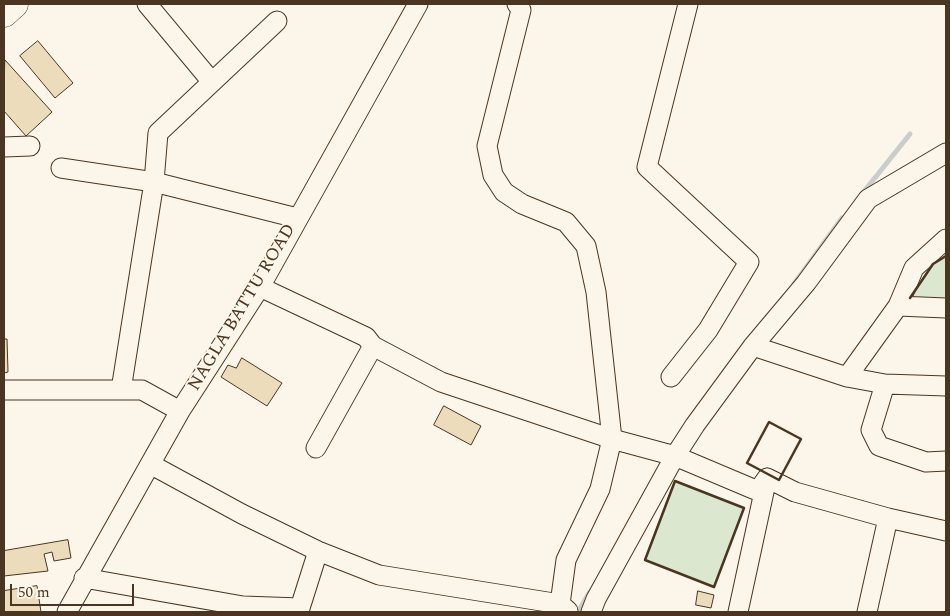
<!DOCTYPE html>
<style>
body{margin:0}
#map{position:relative;width:950px;height:616px;overflow:hidden;background:#fbf6e9;font-family:Spectral,serif}
canvas{display:block}
.frame{position:absolute;inset:0;border:5px solid #4a3520;pointer-events:none}
.scale{position:absolute;left:10px;top:584px;width:124px;height:22px;box-sizing:border-box;border:2px solid #4a3520;border-top:0;padding-left:6px;font-size:15px;line-height:18px;white-space:nowrap;color:#4a3520;-webkit-text-stroke:4px #fbf6e9;paint-order:stroke}
</style>
<div id="map">
<canvas width="950" height="616"></canvas>
<div class="frame"></div>
<div class="scale">50 m</div>
</div>
<script>
const g = document.querySelector('canvas').getContext('2d');
g.lineJoin = 'round';
function fillPath(path, color) {
  g.fillStyle = color;
  g.fill(path, 'evenodd');
}
function strokePath(path, color, width, dash) {
  g.strokeStyle = color;
  g.lineWidth = width;
  g.lineCap = dash ? 'butt' : 'round';
  g.setLineDash(dash || []);
  g.stroke(path);
}
function drawText(font, color, halo, rows, align = 'center') {
  g.font = font + ' Spectral,serif';
  g.lineWidth = 4;
  g.setLineDash([]);
  g.textBaseline = 'middle';
  g.strokeStyle = halo;
  g.fillStyle = color;
  for (const [text, x, y, turn = 0] of rows) {
    g.save();
    g.translate(x, y);
    g.rotate((+turn || 0) * Math.PI / 180);
    g.textAlign = isNaN(turn) ? turn : align;
    if (halo) g.strokeText(text, 0, 0);
    g.fillText(text, 0, 0);
    g.restore();
  }
}
const green = new Path2D(`
 M946,256V305L910,299L933,264Z
 M675,481L744,508L714,587L645,560Z`);
fillPath(green, '#dce7d0');
strokePath(green, '#887966', 1);
strokePath(new Path2D(`
 M862,194L910,134
 M794,284L842,218
 M578,612L589,593`), '#c9cecd', 5);
const building = new Path2D(`
 M38,41L73,83L55,98L20,56Z
 M5,60L52,112L26,136L4,111Z
 M4,339H7L8,372L4,373Z
 M242,358L282,383L267,406L221,377L228,365L236,368Z
 M444,406L481,426L471,445L434,425Z
 M68,540L71,558L54,561L52,552L44,554L48,571L4,576V551Z
 M37,586L41,612H4V591Z
 M698,591L714,595L711,608L696,605Z`);
fillPath(building, '#ecdcbc');
strokePath(building, '#4a3520', 1);
const minor = new Path2D(`
 M147,4L212,82
 M517,4L521,10L487,146L493,175L504,192L522,204L566,222L586,246L596,292L612,439L600,489L566,560L560,604
 M4,147L30,146
 M61,168L154,182L297,218
 M260,287L366,337L373,346L441,382L612,439L675,456L758,491L767,478L738,612
 M898,306L946,308
 M753,346L847,377L898,306L914,268L946,239
 M671,377L708,330L749,262L647,167L688,4
 M847,377L885,384L946,386
 M885,384L871,430L879,446L926,462L946,461
 M4,390H142L180,411
 M121,390L154,182L158,133L277,21
 M316,448L373,346
 M150,464L242,514L318,551L379,575L560,604L568,611
 M767,478L795,492L888,518L946,531
 M84,578L243,606L300,608L318,551
 M67,612L180,411L260,287L418,4
 M591,612L596,599L675,456L695,425L753,346L806,283L868,199L946,153
 M867,612L888,518`);
const highway = new Path2D(`
 M4,13L14,4`);
strokePath(minor, '#4a3520', 21);
strokePath(highway, '#4a3520', 29);
strokePath(minor, '#fbf6e9', 19);
strokePath(highway, '#fbf6e9', 28);
strokePath(new Path2D(`
 M910,298L933,264L946,256
 M769,422L801,439L779,480L747,463Z
 M675,481L744,508L714,587L645,560Z`), '#4a3520', 2.5);
drawText('18px', '#4a3520', '#fbf6e9', [
 ["NAGLA BATTU ROAD",243,308,-59]
]);
</script>
